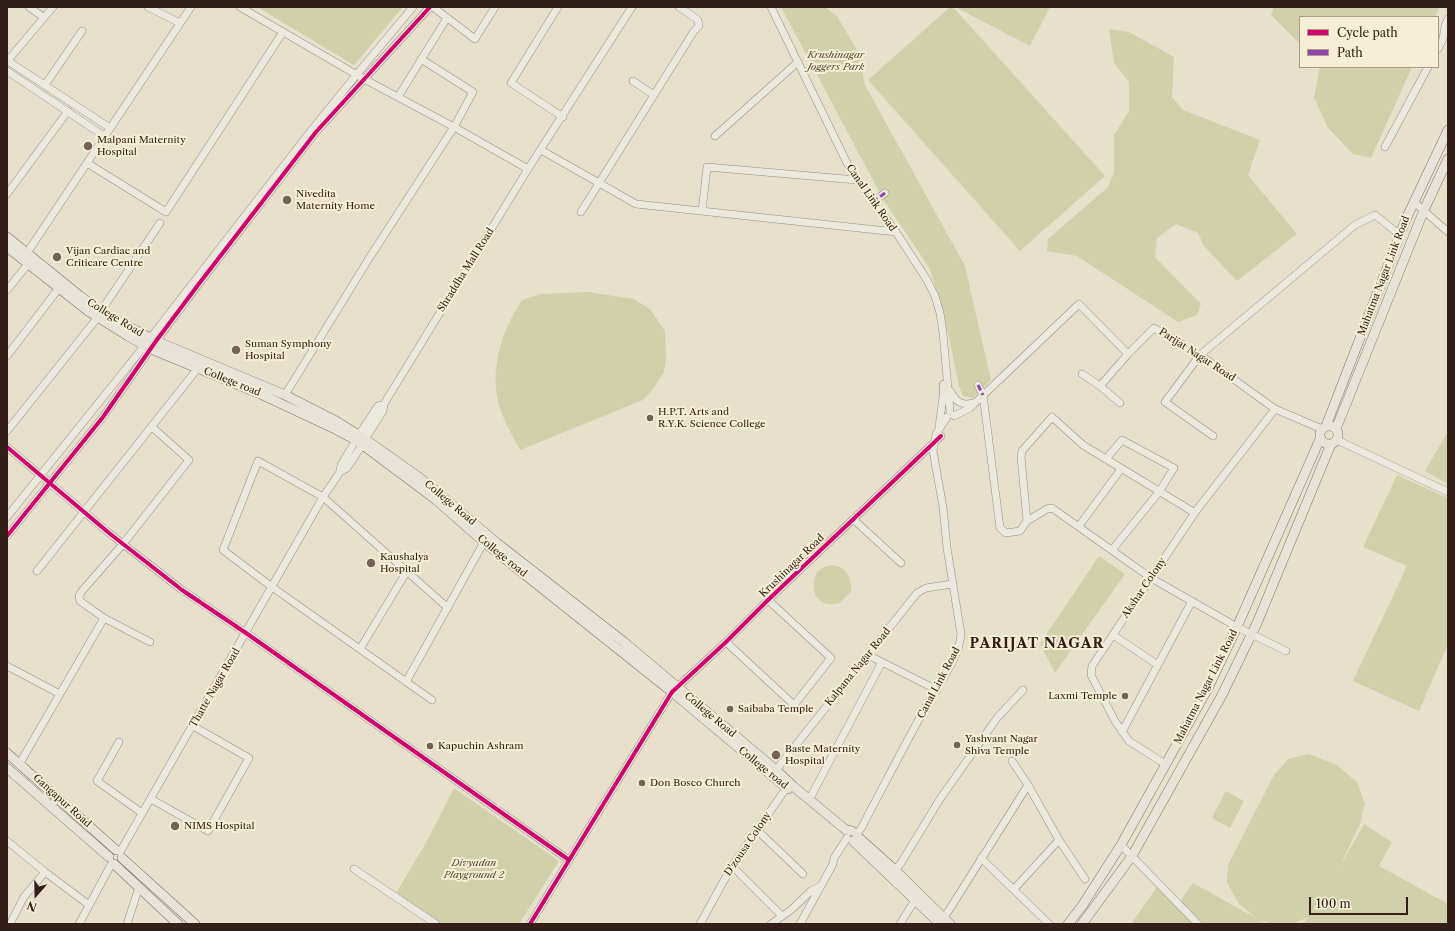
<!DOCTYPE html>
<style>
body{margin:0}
#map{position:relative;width:1455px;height:931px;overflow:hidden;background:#e7e0cb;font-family:"Libre Caslon Text",serif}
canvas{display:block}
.frame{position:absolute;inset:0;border:8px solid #321f16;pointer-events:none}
.legend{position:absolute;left:1299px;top:16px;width:140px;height:52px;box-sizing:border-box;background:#f7efd5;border:1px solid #a89c89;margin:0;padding:5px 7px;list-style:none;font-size:12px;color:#321f16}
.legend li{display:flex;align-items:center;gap:8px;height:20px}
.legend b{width:20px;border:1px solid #a89c89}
.north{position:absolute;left:16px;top:875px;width:40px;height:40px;-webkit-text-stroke:3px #f7efd5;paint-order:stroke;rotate:200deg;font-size:11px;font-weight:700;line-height:16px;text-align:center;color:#321f16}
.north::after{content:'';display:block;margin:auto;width:14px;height:18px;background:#321f16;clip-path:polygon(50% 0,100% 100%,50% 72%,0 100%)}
.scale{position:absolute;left:1309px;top:897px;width:99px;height:18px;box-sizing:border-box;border:2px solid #321f16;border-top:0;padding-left:5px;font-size:12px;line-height:14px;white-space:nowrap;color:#321f16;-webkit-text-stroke:3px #f7efd5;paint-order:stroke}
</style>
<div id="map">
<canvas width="1455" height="931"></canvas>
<div class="frame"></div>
<ul class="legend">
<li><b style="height:5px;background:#d6006c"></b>Cycle path</li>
<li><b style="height:5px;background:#8e44ad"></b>Path</li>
</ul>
<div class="north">N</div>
<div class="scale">100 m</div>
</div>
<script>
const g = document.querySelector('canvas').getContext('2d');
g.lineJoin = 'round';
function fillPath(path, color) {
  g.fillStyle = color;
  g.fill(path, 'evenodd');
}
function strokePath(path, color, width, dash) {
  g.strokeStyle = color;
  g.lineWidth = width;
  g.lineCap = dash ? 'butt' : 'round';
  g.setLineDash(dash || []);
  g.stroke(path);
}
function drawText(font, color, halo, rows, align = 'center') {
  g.font = font + ' "Libre Caslon Text",serif';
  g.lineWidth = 4;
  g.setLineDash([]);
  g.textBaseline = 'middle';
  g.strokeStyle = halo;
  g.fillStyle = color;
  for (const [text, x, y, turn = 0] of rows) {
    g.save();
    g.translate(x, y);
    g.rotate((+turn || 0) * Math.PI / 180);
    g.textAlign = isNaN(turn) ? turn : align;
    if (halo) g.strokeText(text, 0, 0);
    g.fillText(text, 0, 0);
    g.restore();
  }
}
fillPath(new Path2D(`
 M257,7H403L354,65Z
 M781,7H825L837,16L858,52L865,85L965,266L991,380L973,398L963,396L959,386L948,333L930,269L883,199Z
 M950,7H953L1105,176L1020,251L868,80Z
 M955,7H1050L1030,46Z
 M1274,7H1439L1435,17H1300V44L1271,15Z
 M1109,29L1129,32L1174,57L1172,97L1183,110L1260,140L1248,175L1297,234L1237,281L1204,246L1198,233L1176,224L1157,238L1155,257L1201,304L1197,315L1178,322L1077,256L1047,251L1048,239L1108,187L1114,172V135L1129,111V82L1114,63Z
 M1320,67H1412L1371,158L1353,154L1328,128L1314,97Z
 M588,292L634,299L650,309L665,331L666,359L664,372L654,388L643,400L520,450C514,439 507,427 502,414C487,376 500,333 522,300L541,294Z
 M1448,431V484L1425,471Z
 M1397,475L1448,498V644L1419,711L1353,681L1407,566L1363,547Z
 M1099,556L1125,574L1055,673L1040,644Z
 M831,565C848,567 849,575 852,590L840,603C836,604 829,605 824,603C811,597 813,582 817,572L824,567Z
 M1309,754L1337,765L1357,782L1365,804L1360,824L1339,868L1364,824L1392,842L1379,866L1448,904V924H1299L1305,922L1308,917L1293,924H1273L1261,920L1266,924H1131L1157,887L1177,906L1193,883L1256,918L1239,904L1227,883L1228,865L1274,775L1288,759Z
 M454,788L559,861L519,924H439L395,895L427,841Z
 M1226,791L1244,801L1230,828L1212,818Z`), '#d0d1ab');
const minor = new Path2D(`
 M29,7L43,17
 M148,7L180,23
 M240,7L364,79L454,127L368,260L285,395
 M433,7L475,39L495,7
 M558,7L511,83L563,117
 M771,7L846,161L857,180L896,232L927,280L935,296L940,313L943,333L950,411
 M1438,49L1443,39L1445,26L1448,19
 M9,59L53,7
 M421,59L473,92L454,127L528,169
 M11,63L110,128
 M7,71L104,136
 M633,81L654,95
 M45,85L82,31
 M398,97L447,18
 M715,136L798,62
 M1385,147L1428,67
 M541,150L636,204L896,232
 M87,163L166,212L283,32
 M7,194L68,111
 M873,202L885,193
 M1414,202L1448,232
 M702,211L707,167L857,180
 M581,212L694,31L699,26L698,20L679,7
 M27,253L191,7
 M7,290L28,264
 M101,311L160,223
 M7,356L59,288
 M1082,374L1100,386
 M978,385L983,395L1000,528L1006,533L1020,531L1027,521L1021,457L1022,451L1052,417L1083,445L1195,513
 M950,391C956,402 962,406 974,403
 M1120,403L1100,386L1128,354
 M954,416L970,408L975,403L1079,304L1128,354L1154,328L1200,355L1275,409L1322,429
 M939,427L944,389
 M7,431L98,317
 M359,435L378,406L384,404L528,169L632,7
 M1213,436L1165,402L1200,355L1355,225L1375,215L1400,235
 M365,439L383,411L384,404
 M1337,440L1448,492
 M7,447L109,533L182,590L246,633L569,860
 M1106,459L1122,440L1174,468L1159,492L1112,550
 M340,472L347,468L362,445
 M7,517L145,345L303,141L357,74L413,7
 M853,519L901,563
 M1027,521L1047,509L1052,508L1151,578L1237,627L1286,651
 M1079,526L1121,469
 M7,536L103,417L156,341L198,285L316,132L430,7
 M37,571L198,368
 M1113,635L1158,665
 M150,642L104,618L80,601L79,596L82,591L123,544L189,460L152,427
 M726,642L794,705L831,658L768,600
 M360,649L407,571
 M868,655L937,690
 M7,666L60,694
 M406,682L484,542
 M432,700L272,587L223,550L258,461L323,497L448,608
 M1122,732L1192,601
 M119,742L97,781L142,813
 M20,763L104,618
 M1165,764L1129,741L1115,721L1091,675L1092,666L1196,511L1275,409
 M776,770L917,593L926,588L952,584
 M1028,785L1059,840L1085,879
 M151,799L208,831L249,758L193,726
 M809,800L882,662
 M757,830L803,874
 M857,834L862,827L868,815C888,778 907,740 928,703C940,681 958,661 961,634L947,548L943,507L933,451L936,434L947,417
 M7,841L45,872
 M1121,845L1198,924
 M120,852L323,497L340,472L341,465L356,440
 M981,858L1049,924
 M732,866L782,916
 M354,869L436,924
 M895,870L901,863L940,799L997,718L1023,690
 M1014,889L1059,840
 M944,918L1028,785L1012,761
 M10,924L24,897L45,872L89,905
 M79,924L112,863
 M127,924L139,887
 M530,924L672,692L726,642L768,600L941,436
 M700,924L732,866L787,787
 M771,924L791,910L811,891L821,886
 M800,924L833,864L834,858L847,838
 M900,924L915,900`);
const major = new Path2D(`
 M7,237L80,296L101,311L135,330L156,341L285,395L336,421L365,439L420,478L497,543L624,642L776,770L794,787L846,830L852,831
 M7,247L88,311L128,336L151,349L256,392L335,429L356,440L435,499L484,542L672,692L788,789
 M944,389V385
 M1320 435a9 9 0 1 1 18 0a9 9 0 1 1-18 0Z
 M1326,426L1406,219L1448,130
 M1336,429L1424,210L1448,159
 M7,753L116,850
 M7,768L109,857
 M857,836L895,870L950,924
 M853,841L940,924
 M122,858L195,924
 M114,864L178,924
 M1068,924L1082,906L1121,845L1208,688L1237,627L1320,439
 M1082,924L1132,856L1222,695L1257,623L1331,444`);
strokePath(minor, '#989185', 8);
strokePath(major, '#7e786c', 10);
strokePath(minor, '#ebe8dd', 7);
strokePath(major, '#e8e3d7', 9);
strokePath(new Path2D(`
 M873,202L885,193
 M978,385L983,395`), '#8e44ad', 3, [6, 3]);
strokePath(new Path2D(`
 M7,447L109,533L182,590L246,633L569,860
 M7,536L103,417L156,341L198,285L316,132L430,7
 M530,924L672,692L726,642L768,600L941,436`), '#d6006c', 4);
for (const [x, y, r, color] of [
 [88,146,5,"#716355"],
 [287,200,5,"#716355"],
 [57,257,5,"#716355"],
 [236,350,5,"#716355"],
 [650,418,4,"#716355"],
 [371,563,5,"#716355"],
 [1125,696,4,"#716355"],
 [730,709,4,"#716355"],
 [957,745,4,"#716355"],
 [430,746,4,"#716355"],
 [776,755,5,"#716355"],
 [642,783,4,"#716355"],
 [175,826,5,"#716355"]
]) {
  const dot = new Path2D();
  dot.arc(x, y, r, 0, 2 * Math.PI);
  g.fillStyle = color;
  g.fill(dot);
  strokePath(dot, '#f7efd5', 1.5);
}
drawText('italic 10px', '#5c513b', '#f7efd5', [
 ["Krushinagar",836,55],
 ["Joggers Park",836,67],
 ["Divyadan",474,863],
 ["Playground 2",474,875]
]);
drawText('10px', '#321f16', '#f7efd5', [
 ["Malpani Maternity",97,140],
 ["Hospital",97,152],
 ["Nivedita",296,194],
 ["Maternity Home",296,206],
 ["Vijan Cardiac and",66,251],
 ["Criticare Centre",66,263],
 ["Suman Symphony",245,344],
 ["Hospital",245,356],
 ["H.P.T. Arts and",658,412],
 ["R.Y.K. Science College",658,424],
 ["Kaushalya",380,557],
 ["Hospital",380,569],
 ["Laxmi Temple",1117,696,"right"],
 ["Saibaba Temple",738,709],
 ["Yashvant Nagar",965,739],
 ["Shiva Temple",965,751],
 ["Kapuchin Ashram",438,746],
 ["Baste Maternity",785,749],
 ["Hospital",785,761],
 ["Don Bosco Church",650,783],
 ["NIMS Hospital",184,826]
], 'left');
drawText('10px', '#321f16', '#f7efd5', [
 ["Canal Link Road",871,198,55],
 ["Shraddha Mall Road",466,270,-58],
 ["Mahatma Nagar Link Road",1384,276,-69],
 ["College Road",115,318,31],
 ["Parijat Nagar Road",1197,355,33],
 ["College road",232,382,22],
 ["College Road",450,503,40],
 ["College road",502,556,39],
 ["Krushinagar Road",792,566,-44],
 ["Akshar Colony",1144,588,-56],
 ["Kalpana Nagar Road",858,667,-51],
 ["Canal Link Road",939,683,-62],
 ["Mahatma Nagar Link Road",1206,687,-63],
 ["Thatte Nagar Road",215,688,-60],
 ["College Road",710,715,40],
 ["College road",763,768,39],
 ["Gangapur Road",62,801,42],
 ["D'zousa Colony",748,844,-56]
]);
g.letterSpacing = '1px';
drawText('bold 14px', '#321f16', '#f7efd5', [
 ["PARIJAT NAGAR",1037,644]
]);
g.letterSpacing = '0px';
</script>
